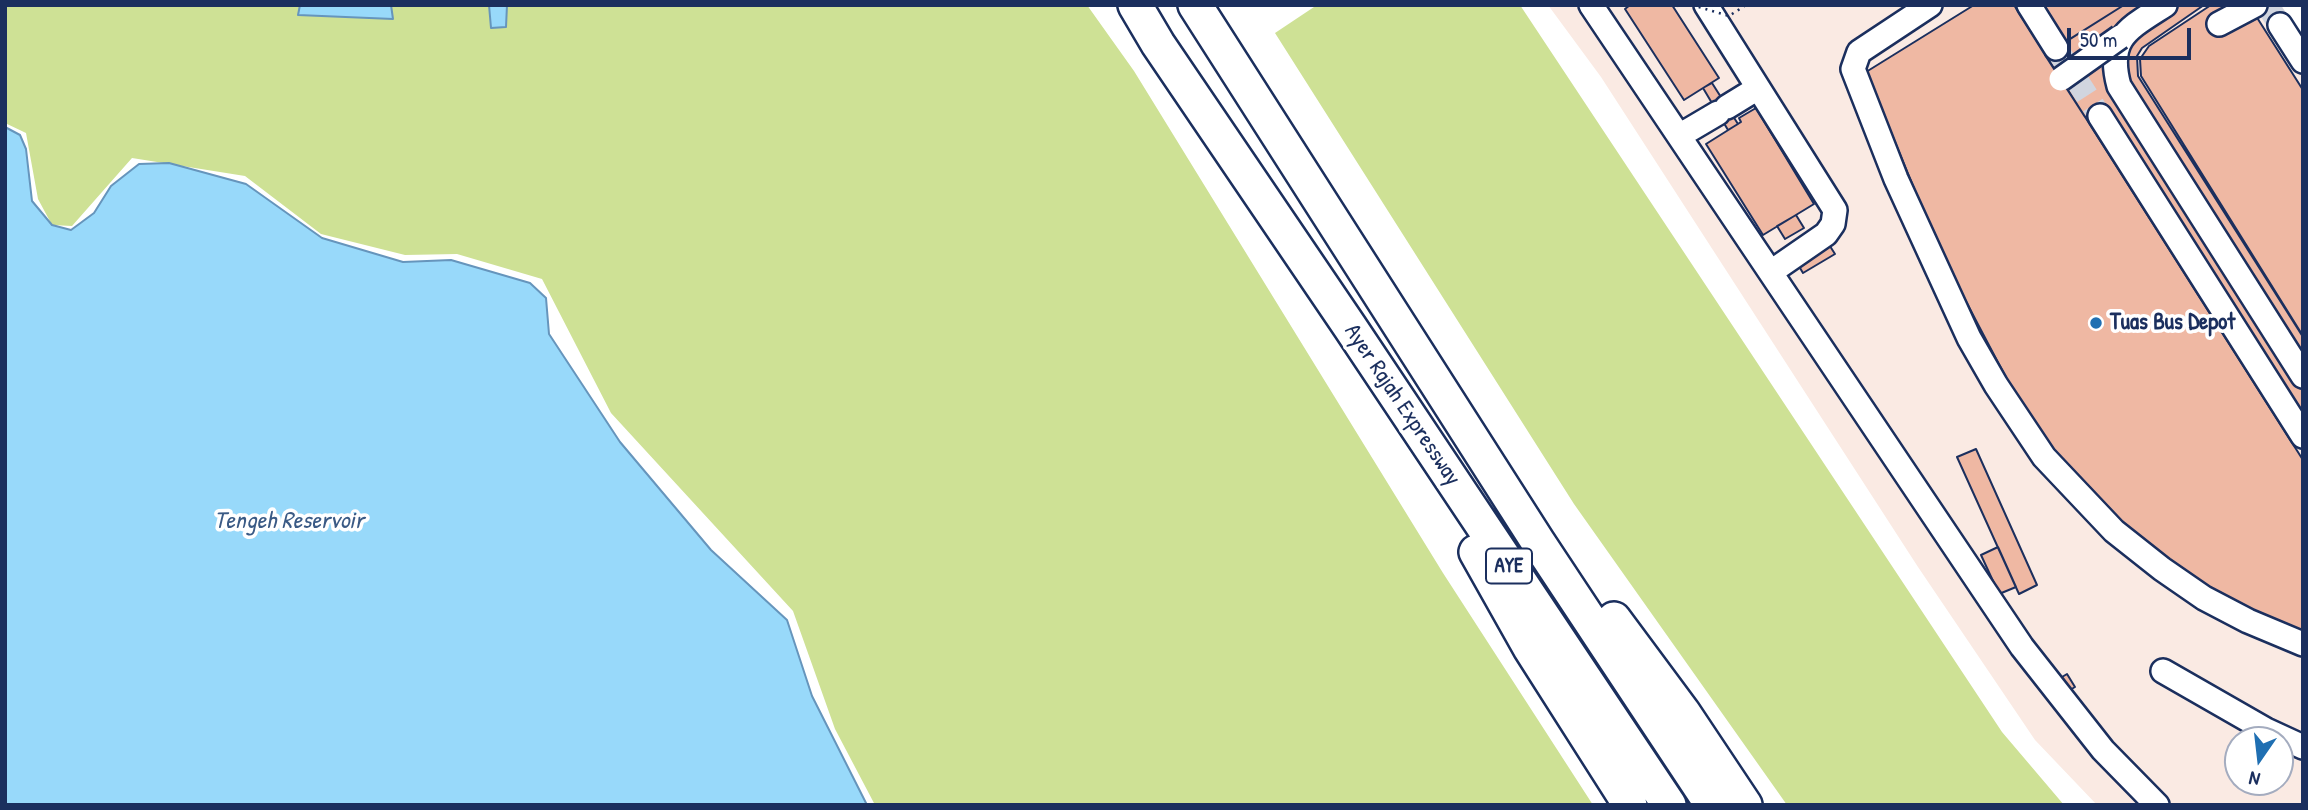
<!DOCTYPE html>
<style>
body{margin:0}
#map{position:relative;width:2308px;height:810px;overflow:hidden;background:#fff;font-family:"Patrick Hand",sans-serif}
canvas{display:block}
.frame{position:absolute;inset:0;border:7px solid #1b2f5e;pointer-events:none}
.north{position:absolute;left:2224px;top:726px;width:70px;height:70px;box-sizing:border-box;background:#fff;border:2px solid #a4acbf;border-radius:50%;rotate:194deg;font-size:19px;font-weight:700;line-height:28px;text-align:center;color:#1b2f5e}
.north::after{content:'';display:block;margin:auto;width:24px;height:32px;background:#1f6fb2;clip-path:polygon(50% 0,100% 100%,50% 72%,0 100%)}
.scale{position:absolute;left:2067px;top:28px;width:124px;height:32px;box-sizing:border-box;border:4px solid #1b2f5e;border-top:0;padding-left:9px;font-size:21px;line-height:24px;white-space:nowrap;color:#1b2f5e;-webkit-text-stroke:5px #fff;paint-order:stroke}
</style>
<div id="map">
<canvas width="2308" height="810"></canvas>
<div class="frame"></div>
<div class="north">N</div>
<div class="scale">50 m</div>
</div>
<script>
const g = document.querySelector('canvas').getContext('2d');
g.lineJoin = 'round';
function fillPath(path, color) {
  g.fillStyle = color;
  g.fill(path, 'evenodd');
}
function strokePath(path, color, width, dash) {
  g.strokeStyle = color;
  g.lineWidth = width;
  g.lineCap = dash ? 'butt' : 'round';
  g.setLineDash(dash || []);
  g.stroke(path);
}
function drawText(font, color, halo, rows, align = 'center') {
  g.font = font + ' "Patrick Hand",sans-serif';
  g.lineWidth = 7;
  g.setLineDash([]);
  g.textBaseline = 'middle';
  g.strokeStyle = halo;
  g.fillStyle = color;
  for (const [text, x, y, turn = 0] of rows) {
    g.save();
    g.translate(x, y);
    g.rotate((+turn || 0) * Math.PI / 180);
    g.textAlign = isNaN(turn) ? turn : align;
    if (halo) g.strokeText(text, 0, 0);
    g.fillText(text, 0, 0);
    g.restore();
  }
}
fillPath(new Path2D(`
 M1548,5H2281L2303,39V805H2097L2035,740L1918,567L1601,77ZM2238,740H2280V782H2238Z`), '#faeae3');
fillPath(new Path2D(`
 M5,5H1087L1134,71L1443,573L1593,805H875L835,729L793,611L611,413L542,279L457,254L405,255L321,234L245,176L132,158L72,226L52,225L38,199L26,133L5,123Z
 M1317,5H1520L2002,732L2064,805H1787L1574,504L1275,33Z`), '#cee195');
const water = new Path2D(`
 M300,5H391L393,19L298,15Z
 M489,5H507L506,27L491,28Z
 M5,127L20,135L26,149L32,201L52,225L71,230L94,213L111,186L139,164L169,163L246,184L322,238L403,262L451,260L530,283L546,298L549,334L620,442L711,550L787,620L812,696L867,805H5Z`);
fillPath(water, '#98d9fa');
strokePath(water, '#6695bc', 2);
const building = new Path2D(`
 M1630,5H1672L1719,78L1684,100L1625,9Z
 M1974,5H2014L2303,460V635L2204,590L2121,529L2046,448L2013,391L1941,254L1866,72Z
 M2043,5H2124L2065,42Z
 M2124,5H2204L2142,48L2137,56L2138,76L2303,337V420L2091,115L2085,117L2045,55Z
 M2211,5H2249L2303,90V336L2141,76L2140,59L2149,46Z
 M1712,83L1738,124L1728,130L1703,88Z
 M1756,108L1814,204L1763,235L1706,144L1741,122L1739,118Z
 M1796,215L1804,228L1785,239L1777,226Z
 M1828,243L1835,254L1803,273L1797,263Z
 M1976,449L2037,585L2019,594L1957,457Z
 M1998,547L2016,587L1999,594L1981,555Z
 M2067,674L2075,687L2065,693L2057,680Z`);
fillPath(building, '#efb8a3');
strokePath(building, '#1b2f5e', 2);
strokePath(new Path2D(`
 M2267,5L2280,25
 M2056,48L2100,116`), '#d1d5df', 23, [23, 11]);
const minor = new Path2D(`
 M1591,5L2022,647L2103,750L2157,805
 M1706,5L1835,210L1833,224L1826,234L1771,272
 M1930,5L1859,52L1853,69L1896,179L1969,338L1996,385L2044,457L2114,531L2162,569L2204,598L2248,621L2303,644
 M2029,5L2056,48
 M2165,5C2128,29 2106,38 2119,86L2303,376
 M2219,24L2255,5
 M2280,25L2303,61
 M1727,107L1758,88
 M2100,116L2303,436
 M1679,136L1718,113
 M2163,671L2266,730L2303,747`);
const highway = new Path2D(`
 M1135,5L1158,44L1350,327L1669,805
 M1195,5L1538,542L1712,805
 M1476,552L1530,648L1630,805
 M1614,619L1683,712L1745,805`);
strokePath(minor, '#1b2f5e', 28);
strokePath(highway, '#1b2f5e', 38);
strokePath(new Path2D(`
 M1678,5L1679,7L1683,5`), '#1b2f5e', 2.5, [2, 5]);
strokePath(minor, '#fff', 23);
strokePath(highway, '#fff', 33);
const minorBridge = new Path2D(`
 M2061,79L2120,37`);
strokePath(minorBridge, '#1b2f5e', 28, []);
strokePath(new Path2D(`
 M1692,5L1729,16L1746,5`), '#1b2f5e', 2.5, [2, 5]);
strokePath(minorBridge, '#fff', 23);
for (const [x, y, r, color] of [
 [2096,323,7,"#1f6fb2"]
]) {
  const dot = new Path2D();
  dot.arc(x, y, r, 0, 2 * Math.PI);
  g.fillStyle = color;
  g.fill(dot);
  strokePath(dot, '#fff', 2.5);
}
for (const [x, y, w] of [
 [1509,566,46]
]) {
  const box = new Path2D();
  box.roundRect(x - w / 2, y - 17.5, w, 35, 5);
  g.fillStyle = '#fff';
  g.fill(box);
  strokePath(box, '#1b2f5e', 2);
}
drawText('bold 21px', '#1b2f5e', null, [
 ["AYE",1509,566]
]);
drawText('bold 23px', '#1b2f5e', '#fff', [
 ["Tuas Bus Depot",2110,323]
], 'left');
drawText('23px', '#1b2f5e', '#fff', [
 ["Ayer Rajah Expressway",1402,405,56]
]);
drawText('italic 24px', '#3a5a85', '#fff', [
 ["Tengeh Reservoir",289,522]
]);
</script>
